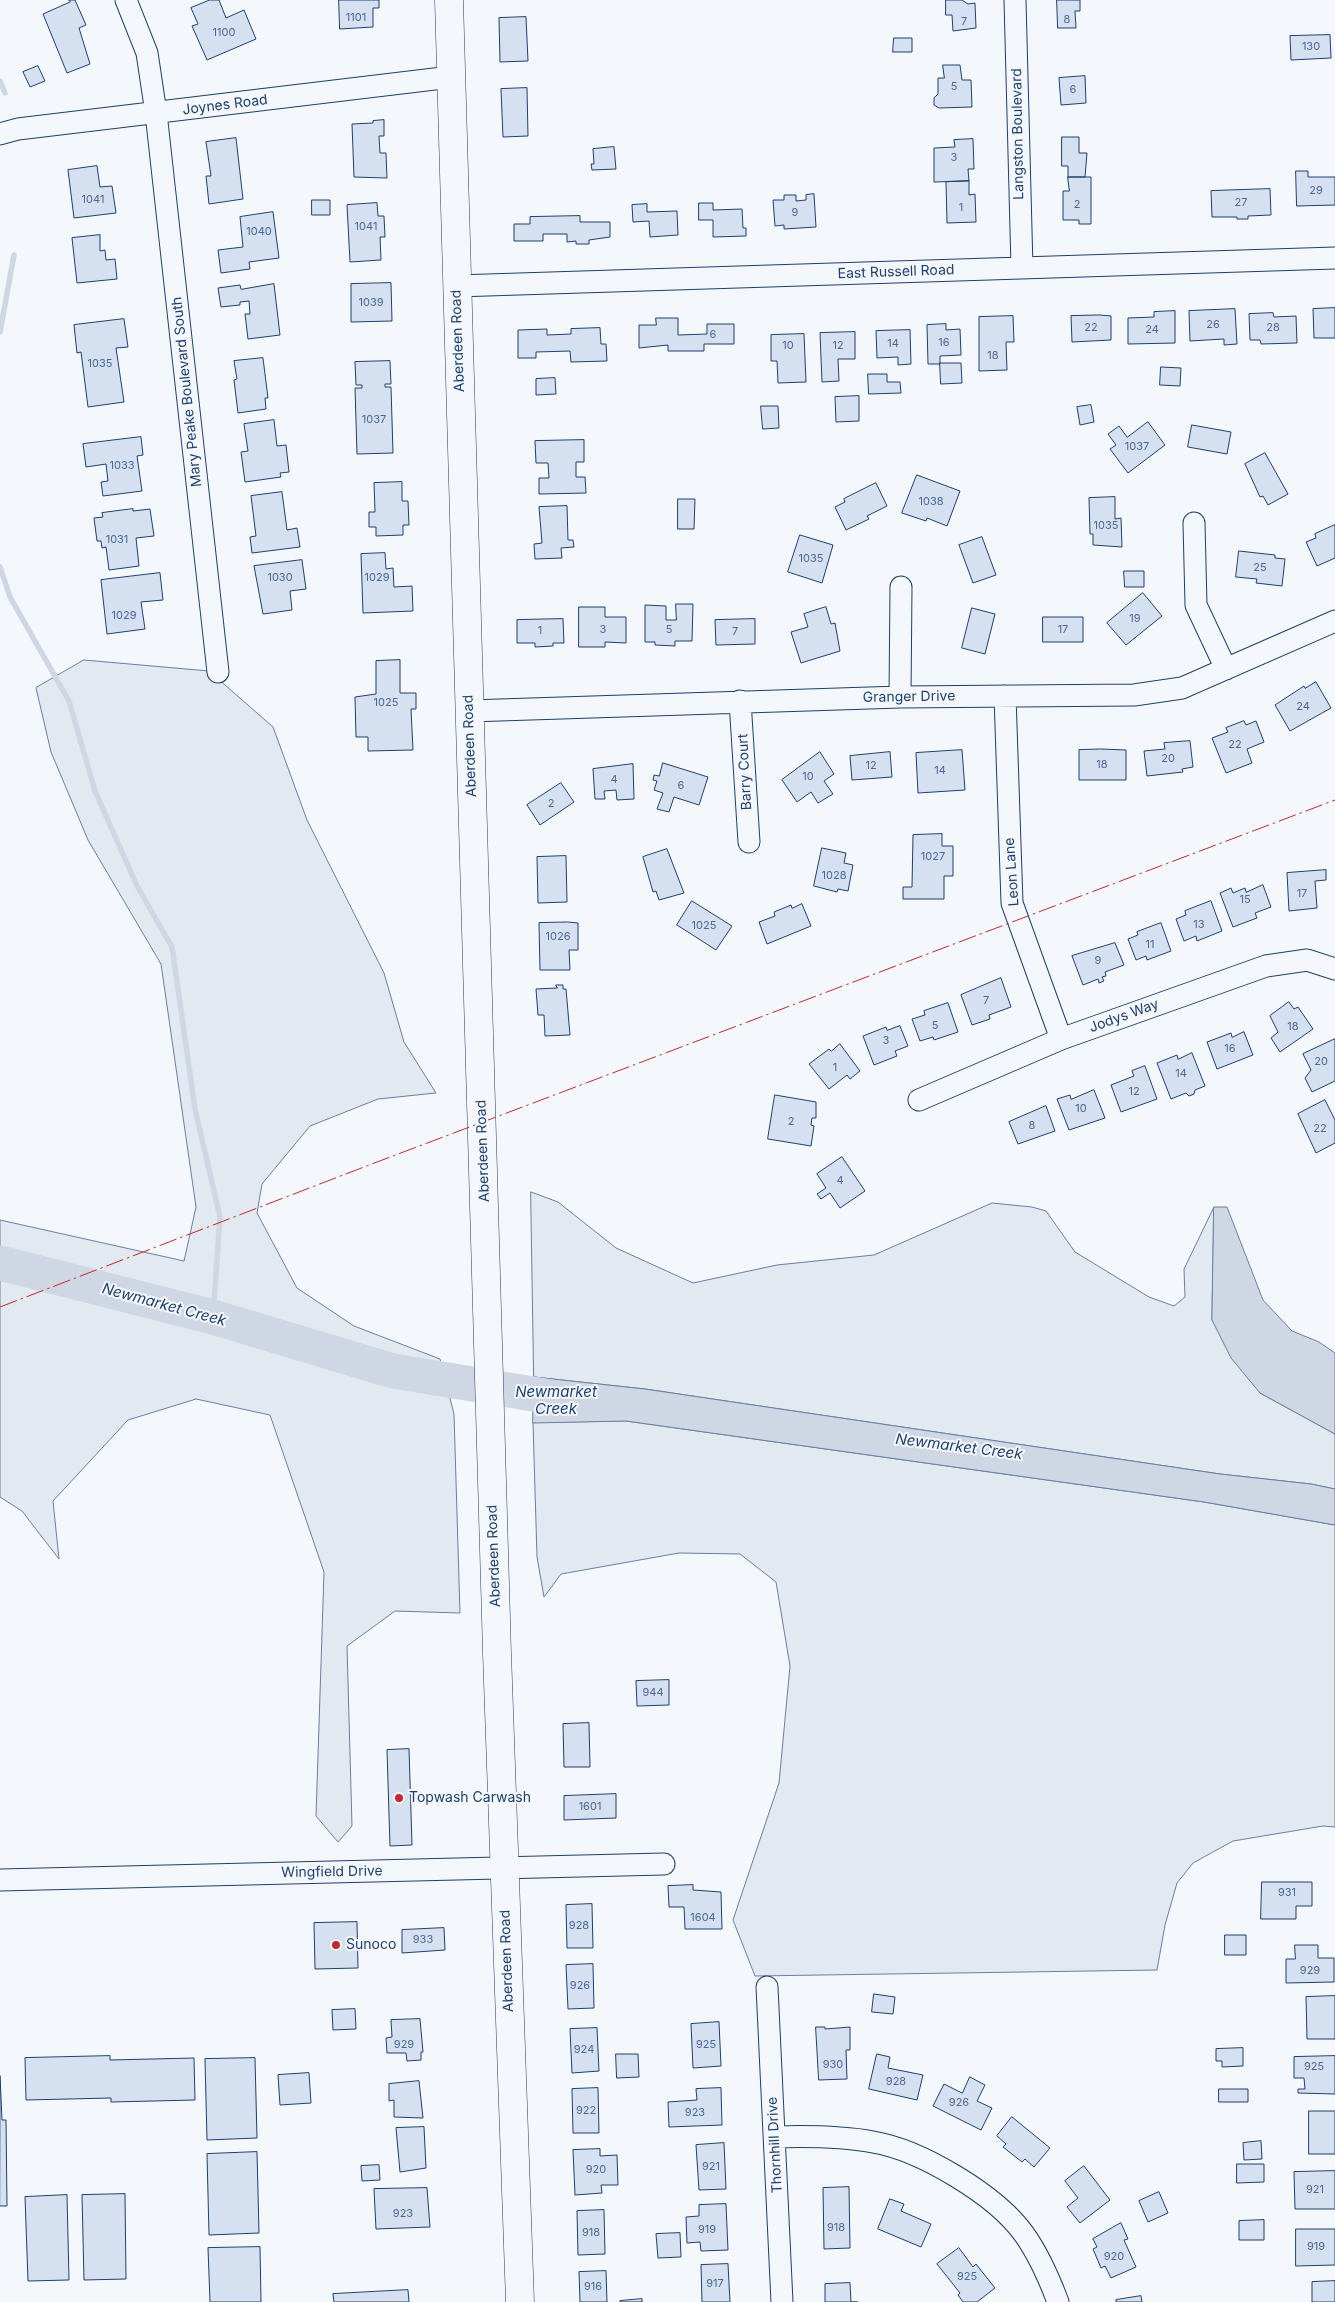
<!DOCTYPE html>
<style>
body{margin:0}
canvas{display:block;background:#f4f7fb}
</style>
<canvas width="1335" height="2302"></canvas>
<script>
const g = document.querySelector('canvas').getContext('2d');
g.lineJoin = 'round';
function fillPath(path, color) {
  g.fillStyle = color;
  g.fill(path, 'evenodd');
}
function strokePath(path, color, width, dash) {
  g.strokeStyle = color;
  g.lineWidth = width;
  g.lineCap = dash ? 'butt' : 'round';
  g.setLineDash(dash || []);
  g.stroke(path);
}
function drawText(font, color, halo, rows, align = 'center') {
  g.font = font + ' Inter,sans-serif';
  g.lineWidth = 4;
  g.setLineDash([]);
  g.textBaseline = 'middle';
  g.strokeStyle = halo;
  g.fillStyle = color;
  for (const [text, x, y, turn = 0] of rows) {
    g.save();
    g.translate(x, y);
    g.rotate((+turn || 0) * Math.PI / 180);
    g.textAlign = isNaN(turn) ? turn : align;
    if (halo) g.strokeText(text, 0, 0);
    g.fillText(text, 0, 0);
    g.restore();
  }
}
const green = new Path2D(`
 M84,660L209,671L273,727L307,820L384,973L404,1042L436,1093L378,1099L310,1126L262,1184L257,1213L297,1288L354,1326L440,1359L454,1414L460,1613L395,1611L347,1646L352,1826L338,1842L316,1816L324,1572L270,1415L196,1399L128,1420L53,1501L59,1559L22,1511L0,1497V1220L184,1261L196,1207L161,964L88,840L51,752L36,688Z
 M531,1192L558,1202L616,1248L693,1283L777,1265L874,1255L992,1203L1032,1207L1046,1211L1075,1252L1149,1297L1174,1306L1185,1297L1184,1269L1214,1207L1212,1320L1260,1393L1335,1434V1489L1311,1484L1220,1474L645,1389L534,1377Z
 M626,1421L1204,1502L1335,1525V1827L1323,1826L1233,1841L1193,1863L1177,1883L1165,1925L1157,1970L755,1976L733,1920L779,1783L790,1666L776,1582L740,1554L679,1553L561,1574L544,1597L537,1557L533,1423Z`);
fillPath(green, '#e3e9f0');
strokePath(green, '#687fa3', 1);
const water = new Path2D(`
 M1214,1207H1227L1263,1300L1292,1331L1319,1342L1335,1353V1434L1260,1393L1231,1358L1212,1320Z
 M534,1377L645,1389L1220,1474L1311,1484L1335,1489V1525L1204,1502L626,1421L533,1423Z`);
fillPath(water, '#cfd7e4');
strokePath(water, '#687fa3', 1);
strokePath(new Path2D(`
 M0,81L5,93
 M0,332L14,255
 M0,567L10,597L69,701L95,791L137,886L172,947L195,1109L220,1217L213,1317`), '#cfd7e4', 5.5);
strokePath(new Path2D(`
 M0,1263L213,1317L393,1371L582,1402`), '#cfd7e4', 35);
const building = new Path2D(`
 M69,0H75L86,25L79,28L90,64L67,73L43,14L70,2Z
 M210,0H219L226,18L244,10L256,39L207,60L192,26L198,24L191,8Z
 M339,0H379V8H373V27L340,29Z
 M946,0H962L968,4L975,3L976,28L953,31L952,15H946Z
 M1057,0H1080V11H1075L1076,28H1058Z
 M526,17L528,61L500,62L499,18Z
 M1330,35L1331,58L1291,60L1290,36Z
 M894,38H912V52H893Z
 M943,65H960L962,80H971L972,107L939,108L934,105V98L938,94V78H944Z
 M38,66L45,81L30,87L23,72Z
 M1085,76L1086,103L1061,105L1059,78Z
 M527,88L528,136L503,137L501,89Z
 M384,120V136H379L380,153H386L387,178L354,177L352,124L373,123V121Z
 M1062,137H1079V153H1087L1085,177H1068V166H1062Z
 M236,138L243,199L209,204L206,176H211L206,142Z
 M973,139L974,169H968L969,181L934,182V148L955,147L954,140Z
 M614,147L616,169L592,170L591,164H594L593,149Z
 M97,166L100,187L112,186L116,213L74,218L68,170Z
 M1296,171H1308V177H1335V205L1297,206Z
 M1068,177H1091V224H1079V220H1063V191H1069Z
 M969,181V195L975,194L976,222L947,223L946,182Z
 M1270,189L1271,215L1248,216V219H1237V217H1212L1211,191Z
 M814,194L816,227L784,229V225L775,226L773,200H784V195H796V201L806,200V195Z
 M312,200H330V215H312Z
 M377,203L378,216H384L385,237H380L381,260L350,262L347,205Z
 M699,203H713V210L742,209L743,228H746V236L713,237V220H699Z
 M647,204V212L677,211L678,235L650,237L649,221L633,222L632,205Z
 M273,212L279,258L249,262L250,269L221,273L218,250L243,247L240,217Z
 M580,216V222H610V237L589,240V244H576V241L567,242V234H543V241H514V224H530V217Z
 M100,235V251L105,250L106,260L115,259L117,279L77,283L72,238Z
 M391,283L392,321L351,322V284Z
 M274,284L280,335L248,339L245,314H250L249,301L240,302V305L221,307L218,288L240,285L241,289Z
 M1335,308V338H1314L1313,309Z
 M1235,309L1237,344L1224,345V339L1190,341L1189,311Z
 M1175,311V343L1128,344V318L1154,317V312Z
 M1273,313L1274,317L1296,316L1297,343L1261,344L1260,340H1250L1249,314Z
 M1100,315L1111,316V340L1072,342L1071,316Z
 M1013,316L1014,342H1006L1007,370L979,371V317Z
 M656,318H678V335L707,334V324H734V344H704V351H668V345L639,348V325H656Z
 M124,319L128,347L116,348L124,402L88,407L81,352L77,353L74,325Z
 M946,324V330L960,329L961,355L940,356V364H928L927,325Z
 M600,328L601,344H606L607,361L571,362L570,351L536,352V358H518V330L547,329V335L571,334V329Z
 M910,330L911,364L898,365V357L877,358L876,331Z
 M855,332V359H838L839,381L822,382L820,333Z
 M804,334L806,382L778,383L777,361H771V335Z
 M263,358L268,398H265L266,409L238,413L234,380L237,379L234,361Z
 M390,361L391,384H385V387H391L393,453L357,454L355,388H362V385H356L355,362Z
 M940,363H961L962,383L941,384Z
 M1161,367L1181,368L1180,386L1160,385Z
 M868,374H887V382H900L901,393L869,394Z
 M555,378L556,394L536,395V379Z
 M859,396V421L836,422L835,397Z
 M1091,405L1094,422L1080,425L1077,407Z
 M761,406H778L779,428L763,429Z
 M274,420L277,446L286,445L289,472L280,473L281,477L245,482L241,452L248,451L244,424Z
 M1148,422L1165,445L1128,473L1110,449L1116,445L1108,434L1119,426L1127,437Z
 M1192,425L1231,432L1227,454L1188,447Z
 M141,437L143,455L137,456L142,491L103,496L101,482L108,481L106,464L86,467L83,444Z
 M584,440V462H576V477H585L586,493L539,494V478H549L548,463H536L535,441Z
 M1265,453L1288,494L1268,505L1263,496L1260,497L1245,464Z
 M917,475L960,491L947,526L927,518L926,521L902,513Z
 M402,482V501H408L409,525H403V535L376,536V527H369V512H375L374,483Z
 M876,483L887,506L867,516L869,519L846,530L835,507L845,502L844,499Z
 M282,492L287,530L297,528L300,547L252,553L250,537L256,536L251,496Z
 M1115,497V519L1121,518L1122,547L1093,545V534H1090L1089,498Z
 M678,499H695L694,529H678Z
 M567,506L568,540H573L574,547L561,548L562,558L535,559L534,544L542,543L539,507Z
 M133,509V511L150,509L154,536L136,538L139,566L109,570L106,547L102,548L101,541H97L94,518L103,517L102,513Z
 M1335,525V558L1317,566L1306,542L1316,538L1315,534Z
 M800,535L833,545L822,583L788,572Z
 M982,537L996,575L973,583L959,545Z
 M1239,551L1275,555V558L1285,559L1282,586L1256,583L1257,579L1236,577Z
 M385,553L386,569L393,568L394,587L412,586L413,611L363,613L361,554Z
 M302,560L306,589L290,591L292,610L263,614L254,566Z
 M1124,571H1144V587H1125Z
 M160,573L163,600L141,602L145,629L107,634L101,580Z
 M1143,593L1162,616L1126,645L1107,623Z
 M676,604H693L692,641H675V646L655,645V642H645V605L666,606V620H676Z
 M579,607H605V617H626V643L605,642V647H579Z
 M826,607L831,624L835,623L840,651L801,663L791,632L808,627L804,614Z
 M972,608L995,614L985,654L962,648Z
 M1043,617H1083V642H1043Z
 M563,619L564,643H553V646L535,647V643H517V620Z
 M755,619V644L716,645L715,620Z
 M400,660V693H416V709H411L413,750L368,751V737H356L355,697L376,694V661Z
 M1316,682L1331,708L1290,731L1275,705L1304,686L1305,688Z
 M1244,721L1246,725L1256,721L1264,742L1247,749L1252,763L1226,773L1212,738L1228,732L1226,728Z
 M1190,741L1193,767L1182,769L1183,772L1147,776L1144,751L1165,749L1164,743Z
 M1101,749L1126,750V780H1079V750Z
 M962,750L965,790L918,793L916,753Z
 M820,752L834,774L824,781L833,794L818,803L811,792L797,802L782,780Z
 M890,752L892,777L852,780L850,756Z
 M663,763L708,777L699,805L674,797L669,812L657,809L663,793L654,790L657,781L653,780L654,775L659,776Z
 M633,764L634,799L617,800L616,790L604,791L605,799H595L593,769Z
 M561,783L574,802L540,825L527,805Z
 M942,834V846H953V876H944V899H903V887H912L913,835Z
 M822,848L846,853L844,863L853,865L848,891L838,889L837,892L814,886Z
 M667,849L684,893L659,900L656,891L653,892L643,857Z
 M566,856L567,902L538,903L537,857Z
 M1326,870V880L1315,881L1317,908L1289,911L1287,873Z
 M1263,885L1271,907L1255,913L1257,918L1233,927L1220,893L1231,888L1233,893L1245,888L1246,892Z
 M692,901L732,926L716,950L677,925Z
 M1211,901L1222,931L1197,941L1196,936L1184,941L1176,919L1186,915L1185,911Z
 M802,904L811,926L767,944L759,922L775,916L774,912L791,905L792,908Z
 M568,922L578,923V950H569L570,970H540L539,923Z
 M1161,923L1171,951L1147,960L1146,956L1136,960L1128,939L1138,935L1137,932Z
 M1115,943L1124,965L1105,972L1106,976L1102,977L1104,981L1099,983L1098,979L1083,985L1072,956Z
 M1001,978L1011,1007L989,1015L990,1019L972,1025L961,995Z
 M556,985H563V989H566L570,1035L545,1036L544,1015H538L536,989L557,988Z
 M1289,1002L1294,1009L1298,1007L1313,1029L1280,1052L1271,1038L1278,1032L1270,1016Z
 M948,1003L958,1032L934,1040L933,1037L920,1041L912,1019L925,1015L924,1011Z
 M900,1026L908,1046L895,1051L897,1056L874,1065L863,1036L886,1027L887,1030Z
 M1244,1032L1253,1055L1217,1069L1207,1042L1231,1033L1232,1037Z
 M1335,1039V1081L1312,1092L1305,1078L1311,1070L1303,1054Z
 M840,1044L860,1071L850,1079L847,1075L829,1089L809,1064L829,1049L831,1051Z
 M1192,1053L1205,1086L1195,1090L1194,1094L1189,1096L1186,1093L1171,1099L1157,1063L1177,1055L1178,1059Z
 M1145,1066L1157,1099L1121,1112L1111,1085L1134,1076L1132,1071Z
 M1094,1090L1105,1118L1069,1130L1057,1099L1070,1095L1071,1099Z
 M775,1095L816,1102V1118H812L811,1125L814,1126L811,1146L768,1139Z
 M1325,1100L1335,1120V1143L1316,1153L1298,1114Z
 M1046,1106L1055,1131L1018,1144L1009,1122Z
 M842,1157L865,1191L840,1208L830,1193L821,1199L817,1194L826,1188L817,1174Z
 M669,1680V1705L637,1706L636,1681Z
 M589,1723L590,1767H564L563,1724Z
 M409,1749L412,1845L390,1846L387,1750Z
 M616,1794V1818L564,1820V1796Z
 M1262,1882H1312V1906H1296V1919H1261Z
 M693,1885V1890L721,1892L722,1929H685L684,1907H669L668,1886Z
 M592,1904L593,1948H567L566,1905Z
 M357,1922L358,1968L315,1969L314,1923Z
 M444,1928L445,1950L402,1953V1930Z
 M1225,1935H1246V1955H1225Z
 M1295,1945H1318V1958H1334V1982L1286,1983V1959H1295Z
 M593,1964L594,2008L568,2009L566,1965Z
 M874,1994L895,1997L893,2014L872,2012Z
 M1335,1996V2039H1307L1306,1997Z
 M355,2009L356,2029L333,2030L332,2010Z
 M420,2019L423,2052H421V2060L407,2061L406,2053H387L386,2038L392,2037L391,2020Z
 M719,2022L721,2066L693,2068L691,2024Z
 M816,2027H825V2029L850,2027V2050H846L847,2079L819,2080Z
 M597,2028L599,2071L572,2073L570,2029Z
 M1243,2048V2066L1222,2067V2061H1216V2049Z
 M616,2054H638L639,2077L617,2078Z
 M877,2054L890,2057L888,2068L923,2075L917,2100L869,2089Z
 M110,2056V2060L194,2058L195,2100L111,2102V2098L26,2100L25,2058Z
 M1335,2056V2094L1298,2093V2089H1305L1304,2078H1294V2057Z
 M255,2058L257,2138L207,2140L205,2059Z
 M309,2073L311,2103L280,2105L278,2075Z
 M0,2076L2,2120H6L7,2206H0Z
 M970,2077L985,2085L977,2101L992,2108L981,2130L933,2106L944,2084L962,2093Z
 M419,2081L423,2118L394,2117V2100L389,2101V2084Z
 M598,2088L599,2133H573L572,2089Z
 M721,2088L722,2125L669,2127L668,2102L697,2100L696,2089Z
 M1219,2089H1248V2102H1219Z
 M1309,2111H1335V2154H1309Z
 M1012,2117L1050,2148L1034,2167L1025,2159L1022,2162L1003,2147L1006,2144L997,2136Z
 M424,2127L426,2168L400,2172L396,2128Z
 M1261,2141L1262,2159L1244,2160L1243,2143Z
 M724,2143L726,2189L699,2190L696,2145Z
 M600,2149V2156L617,2155L618,2185H601L602,2193L575,2195L573,2150Z
 M257,2152L259,2233L209,2235L207,2154Z
 M1237,2164H1264V2182L1237,2183Z
 M379,2165L380,2180L362,2181L361,2166Z
 M1084,2166L1110,2200L1080,2223L1067,2207L1078,2198L1065,2181Z
 M1335,2171V2209H1295L1294,2172Z
 M849,2187L850,2248L824,2249L823,2188Z
 M427,2188L430,2227L376,2229L374,2189Z
 M1159,2192L1168,2213L1148,2222L1139,2201Z
 M125,2194L126,2279L84,2280L82,2195Z
 M67,2195L69,2280L28,2281L25,2197Z
 M890,2199L904,2204L901,2211L931,2224L921,2247L878,2229Z
 M726,2204L728,2250L701,2251L700,2242L687,2243L686,2217L699,2216V2205Z
 M604,2210L605,2254L578,2255L577,2211Z
 M1264,2220V2240H1239V2221Z
 M1121,2223L1128,2239L1124,2240L1136,2267L1111,2278L1105,2266L1101,2268L1093,2249L1097,2247L1093,2239Z
 M1296,2229H1335V2265L1296,2266Z
 M680,2233L681,2257L658,2258L656,2234Z
 M260,2247L261,2302H210L208,2248Z
 M959,2248L973,2267L976,2264L995,2288L977,2302H963L958,2295L960,2293L937,2264Z
 M728,2264L730,2302H702L701,2265Z
 M606,2271L607,2302H580L579,2272Z
 M1335,2281V2302H1312V2282Z
 M850,2283L851,2302H858H825V2284Z
 M408,2290L409,2302H334L333,2294Z
 M1141,2296L1142,2302H1116V2300Z
 M642,2299V2302H620V2301Z`);
fillPath(building, '#d5e0f0');
strokePath(building, '#1d3f73', 1);
const minor = new Path2D(`
 M126,0L147,53L156,113L218,672
 M1015,0L1022,268
 M0,134L18,129L451,77
 M456,286L1335,258
 M1194,523L1196,605L1226,669
 M1005,696L1012,903L1061,1039
 M900,697L901,587
 M740,701L749,842
 M469,711L900,697L1134,695L1182,688L1335,621
 M919,1100L1061,1039L1266,966L1307,960L1335,969
 M0,1880L664,1864
 M767,1987L782,2302
 M775,2137C808,2136 840,2136 873,2142C921,2150 996,2195 1024,2234C1039,2255 1049,2278 1058,2302`);
const major = new Path2D(`
 M449,0L497,1653L520,2302`);
strokePath(minor, '#1d3f73', 23);
strokePath(major, '#1d3f73', 29);
strokePath(minor, '#f4f7fb', 21);
strokePath(major, '#f4f7fb', 28);
strokePath(new Path2D(`
 M0,1307L377,1162L1335,800`), '#c62828', 1, [18, 4, 2.5, 4]);
for (const [x, y, r, color] of [
 [399,1798,5,"#c62828"],
 [336,1945,5,"#c62828"]
]) {
  const dot = new Path2D();
  dot.arc(x, y, r, 0, 2 * Math.PI);
  g.fillStyle = color;
  g.fill(dot);
  strokePath(dot, '#f4f7fb', 2);
}
drawText('11px', '#4b6792', null, [
 ["1101",356,18],
 ["8",1067,20],
 ["7",964,22],
 ["1100",224,33],
 ["130",1311,47],
 ["5",954,87],
 ["6",1073,90],
 ["3",954,158],
 ["29",1316,191],
 ["1041",93,200],
 ["27",1241,203],
 ["2",1077,205],
 ["1",961,208],
 ["9",795,213],
 ["1041",366,227],
 ["1040",259,232],
 ["1039",371,303],
 ["26",1213,325],
 ["22",1091,328],
 ["28",1273,328],
 ["24",1152,330],
 ["6",713,335],
 ["16",944,343],
 ["14",893,344],
 ["10",788,346],
 ["12",838,346],
 ["18",993,356],
 ["1035",100,364],
 ["1037",374,420],
 ["1037",1137,447],
 ["1033",122,466],
 ["1038",931,502],
 ["1035",1106,526],
 ["1031",117,540],
 ["1035",811,559],
 ["25",1260,568],
 ["1030",280,578],
 ["1029",377,578],
 ["1029",124,616],
 ["19",1135,619],
 ["3",603,630],
 ["5",669,630],
 ["17",1063,630],
 ["1",540,631],
 ["7",735,632],
 ["1025",386,703],
 ["24",1303,707],
 ["22",1235,745],
 ["20",1168,759],
 ["18",1102,765],
 ["12",871,766],
 ["14",940,771],
 ["10",808,777],
 ["4",614,780],
 ["6",681,786],
 ["2",551,804],
 ["1027",933,857],
 ["1028",834,876],
 ["17",1302,894],
 ["15",1245,900],
 ["13",1199,925],
 ["1025",704,926],
 ["1026",558,937],
 ["11",1150,945],
 ["9",1098,961],
 ["7",986,1001],
 ["5",935,1026],
 ["18",1293,1027],
 ["3",886,1041],
 ["16",1230,1049],
 ["20",1321,1062],
 ["1",835,1068],
 ["14",1181,1074],
 ["12",1134,1092],
 ["10",1081,1109],
 ["2",791,1122],
 ["8",1032,1126],
 ["22",1320,1129],
 ["4",840,1181],
 ["944",653,1693],
 ["1601",590,1807],
 ["931",1287,1893],
 ["1604",703,1918],
 ["928",579,1926],
 ["933",423,1940],
 ["929",1310,1971],
 ["926",580,1986],
 ["929",404,2045],
 ["925",706,2045],
 ["924",584,2050],
 ["930",833,2065],
 ["925",1314,2067],
 ["928",896,2082],
 ["926",959,2103],
 ["922",586,2111],
 ["923",695,2113],
 ["921",711,2167],
 ["920",596,2170],
 ["921",1315,2190],
 ["923",403,2214],
 ["918",836,2228],
 ["919",707,2230],
 ["918",591,2233],
 ["919",1316,2247],
 ["920",1114,2257],
 ["925",967,2277],
 ["917",715,2284],
 ["916",593,2287]
]);
drawText('14px', '#1d3f73', '#f4f7fb', [
 ["Joynes Road",225,105,-7],
 ["Langston Boulevard",1018,134,-91],
 ["East Russell Road",896,272,-2],
 ["Aberdeen Road",458,341,-92],
 ["Mary Peake Boulevard South",187,392,-96],
 ["Granger Drive",909,697,-1],
 ["Aberdeen Road",470,746,-92],
 ["Barry Court",745,772,-93],
 ["Leon Lane",1012,872,-94],
 ["Jodys Way",1124,1016,-20],
 ["Aberdeen Road",483,1151,-92],
 ["Aberdeen Road",494,1556,-92],
 ["Wingfield Drive",332,1872,-1],
 ["Aberdeen Road",507,1961,-92],
 ["Thornhill Drive",775,2145,-93]
]);
drawText('14px', '#1d3f73', '#f4f7fb', [
 ["Topwash Carwash",409,1798],
 ["Sunoco",346,1945]
], 'left');
drawText('italic 15px', '#1d3f73', '#f4f7fb', [
 ["Newmarket Creek",164,1305,15],
 ["Newmarket",556,1392],
 ["Creek",556,1409],
 ["Newmarket Creek",959,1447,7]
]);
</script>
